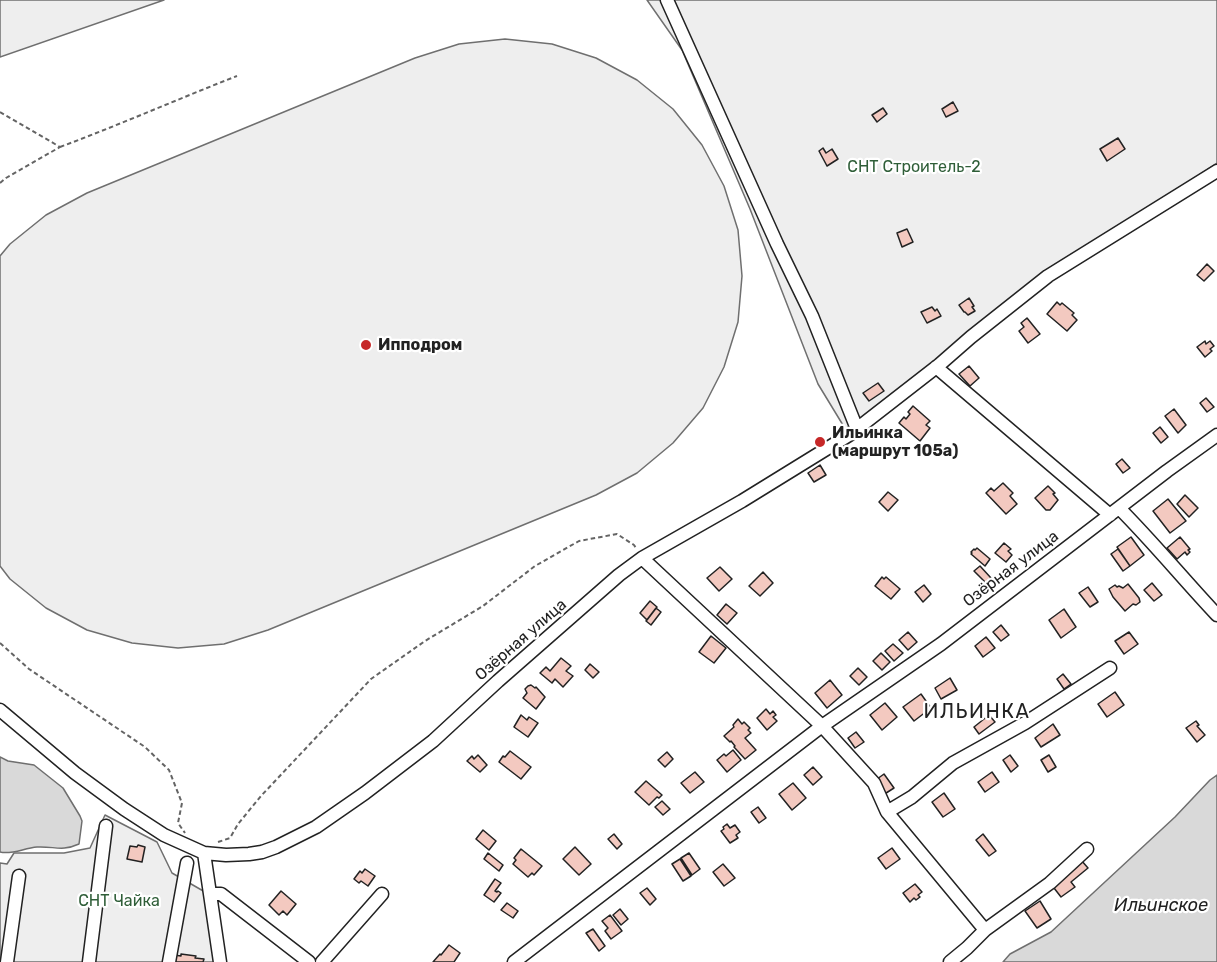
<!DOCTYPE html>
<meta charset="utf-8">
<style>
body{margin:0}
canvas{display:block;background:#fff}
</style>
<canvas width="1217" height="962"></canvas>
<script>
const g = document.querySelector('canvas').getContext('2d');
g.lineJoin = 'round';
function fillPath(path, color) {
  g.fillStyle = color;
  g.fill(path, 'evenodd');
}
function strokePath(path, color, width, dash) {
  g.strokeStyle = color;
  g.lineWidth = width;
  g.lineCap = dash ? 'butt' : 'round';
  g.setLineDash(dash || []);
  g.stroke(path);
}
function drawText(font, color, halo, rows, align = 'center') {
  g.font = font + ' Rubik,sans-serif';
  g.lineWidth = 4.5;
  g.setLineDash([]);
  g.textBaseline = 'middle';
  g.strokeStyle = halo;
  g.fillStyle = color;
  for (const [text, x, y, turn = 0] of rows) {
    g.save();
    g.translate(x, y);
    g.rotate((+turn || 0) * Math.PI / 180);
    g.textAlign = isNaN(turn) ? turn : align;
    if (halo) g.strokeText(text, 0, 0);
    g.fillText(text, 0, 0);
    g.restore();
  }
}
const green = new Path2D(`
 M0,0H164L0,57Z
 M647,0H1217V163L1043,279L849,435L818,384L750,209L682,50Z
 M505,39L552,44L596,58L637,80L673,109L702,145L724,186L738,230L742,276L738,322L724,367L703,408L673,443L637,473L596,495L268,630L224,644L178,648L132,643L87,630L46,608L10,579L0,566V256L10,244L46,215L87,193L415,58L459,44Z
 M105,815L157,842L172,873L205,892L219,962H0V863L7,864L14,853H64L90,848Z`);
fillPath(green, '#eee');
strokePath(green, '#6f6f6f', 1.5);
const water = new Path2D(`
 M0,757L8,761L34,765L63,788L80,816L82,821L79,844C61,852 55,846 37,847C24,848 12,855 0,852Z
 M1217,775V962H1003L1010,954L1051,932L1175,817L1210,780Z`);
fillPath(water, '#d9d9d9');
strokePath(water, '#6f6f6f', 1.5);
const building = new Path2D(`
 M953,102L958,111L946,117L942,109Z
 M883,108L887,114L877,122L872,115Z
 M1118,138L1125,149L1107,161L1100,149Z
 M823,148L826,153L832,149L838,159L827,166L819,151Z
 M907,229L913,242L902,247L897,233Z
 M1207,264L1214,271L1204,281L1197,275Z
 M969,298L974,306L972,307L975,311L968,315L965,312H964L959,305Z
 M1057,302L1060,305L1062,303L1074,313L1072,315L1077,320L1067,331L1047,314Z
 M932,307L935,311L937,309L941,316L927,323L921,312Z
 M1027,318L1040,334L1028,343L1019,331L1024,327L1021,323Z
 M1205,341L1206,344L1210,341L1214,346L1210,349L1212,351L1205,357L1197,347Z
 M969,366L979,378L970,386L959,374Z
 M878,383L884,391L869,401L863,393Z
 M1206,398L1214,407L1207,412L1200,403Z
 M913,406L930,421L926,425L930,428L920,441L899,423L904,417L906,419L910,414L908,412Z
 M1174,409L1186,425L1178,433L1165,416Z
 M1160,427L1168,437L1161,443L1153,433Z
 M1122,459L1130,468L1123,473L1116,464Z
 M820,465L826,475L814,482L808,473Z
 M1003,483L1013,493L1010,496L1017,504L1006,514L986,493L991,488L994,491Z
 M1048,486L1055,493L1053,494L1058,500L1050,510H1046L1035,498Z
 M888,492L898,500L888,511L879,502Z
 M1185,495L1198,508L1189,517L1177,504Z
 M1168,499L1186,521L1170,533L1153,511Z
 M1131,537L1144,555L1130,566L1117,547Z
 M1180,537L1190,549L1188,550L1190,552L1187,555L1185,552L1177,559L1167,548Z
 M1004,543L1011,549L1008,551L1012,555L1006,562L995,553Z
 M977,548L990,559L985,566L971,554L972,553L971,552L974,549L975,550Z
 M1118,549L1130,566L1123,571L1111,554Z
 M980,566L991,578L986,583L974,571Z
 M720,567L732,579L719,591L707,578Z
 M763,572L773,583L760,596L749,586Z
 M882,577L884,579L886,577L900,589L891,599L875,586Z
 M1152,583L1162,595L1154,601L1144,590Z
 M1128,584L1139,598L1140,602L1136,605L1133,604L1125,611L1113,597L1109,589L1115,585L1117,587L1119,586L1123,588Z
 M924,585L931,594L923,602L915,592Z
 M1088,587L1098,602L1090,607L1079,593Z
 M650,601L657,607L647,620L640,613Z
 M726,604L737,613L727,624L717,615Z
 M656,608L661,612L651,625L646,621Z
 M1064,609L1076,627L1061,638L1049,620Z
 M1001,625L1009,635L1001,641L993,632Z
 M908,632L917,642L908,650L899,640Z
 M1129,632L1138,644L1124,654L1115,641Z
 M711,636L726,648L714,663L699,652Z
 M986,637L995,648L983,657L975,646Z
 M893,644L903,653L894,661L885,651Z
 M881,653L890,662L882,670L873,661Z
 M561,658L571,666L566,671L573,676L563,687L555,679L552,683L540,673L546,667L550,671Z
 M590,664L599,672L593,678L585,670Z
 M858,668L867,677L859,685L850,676Z
 M1063,674L1071,684L1064,689L1057,679Z
 M950,678L957,690L941,699L935,688Z
 M830,680L842,695L827,708L815,693Z
 M531,685L535,688L536,687L545,697L536,709L523,698L527,693L525,689L528,686Z
 M1115,692L1124,705L1107,717L1098,704Z
 M921,694L931,708L914,721L903,707Z
 M885,703L897,717L882,730L870,715Z
 M766,709L770,714L773,711L776,715L773,717L777,721L767,730L757,718Z
 M521,715L527,720L529,717L538,723L528,737L514,727Z
 M989,715L995,722L979,734L974,727Z
 M738,719L742,724L744,722L750,728L748,730L751,733L745,738L756,750L745,759L734,747L735,746L731,741L730,742L724,736L734,727L733,725Z
 M1196,721L1199,725L1197,726L1205,735L1197,742L1186,728Z
 M1053,724L1060,735L1041,747L1035,738Z
 M856,732L864,742L855,748L848,738Z
 M733,750L741,760L727,772L717,760L724,754L726,756Z
 M510,751L531,767L521,779L499,762L503,756L505,757Z
 M667,752L673,759L665,767L658,760Z
 M478,755L487,765L480,772L467,761L472,756L474,759Z
 M1010,755L1018,766L1011,772L1003,760Z
 M1049,755L1056,767L1048,772L1041,760Z
 M813,767L822,777L813,785L804,775Z
 M695,772L704,782L690,793L681,783Z
 M992,772L999,782L985,792L978,782Z
 M884,774L894,788L883,795L873,782Z
 M646,781L662,795L659,798L657,797L649,805L635,792Z
 M793,783L806,798L792,810L779,794Z
 M944,793L955,809L943,817L932,802Z
 M662,801L670,809L663,815L655,807Z
 M758,807L766,818L759,823L751,812Z
 M727,824L730,828L735,825L740,832L736,835L738,838L730,843L721,831L724,829L723,827Z
 M483,830L496,841L489,850L476,839Z
 M614,834L622,844L617,849L608,839Z
 M983,834L996,851L989,856L976,840Z
 M138,845L145,847L142,862L127,859L130,846L137,847Z
 M575,847L591,864L579,875L563,859Z
 M892,848L900,859L886,869L878,858Z
 M521,849L542,866L534,875L532,873L528,877L513,864L516,860L514,858Z
 M488,853L503,865L499,871L484,859Z
 M689,853L700,869L692,875L681,858Z
 M680,859L691,876L683,881L672,864Z
 M1081,860L1088,868L1071,882L1075,887L1061,897L1054,888Z
 M723,864L735,878L724,886L713,872Z
 M365,869L375,876L368,886L361,881L359,883L354,879L360,871L362,873Z
 M495,879L501,883L495,891L497,892L498,891L501,893L494,902L484,895Z
 M915,884L922,892L918,895L920,897L916,900L914,898L910,902L903,893Z
 M647,888L656,899L650,905L640,893Z
 M281,891L296,904L287,915L283,911L279,915L269,905Z
 M1040,901L1051,919L1037,928L1025,911Z
 M507,903L518,911L513,918L501,910Z
 M620,909L628,919L621,925L613,915Z
 M610,915L622,931L611,939L605,931L608,928L602,921Z
 M593,929L605,946L599,951L586,933Z
 M449,945L460,953L454,962H433L440,954L441,955Z
 M181,954L196,956L195,958L204,959L203,962H173L174,955L181,956Z`);
fillPath(building, '#f3c9c0');
strokePath(building, '#222', 1.5);
const minor = new Path2D(`
 M667,0L777,244L812,316L857,429
 M936,367L1110,515
 M1119,508C1153,542 1184,580 1217,615
 M642,558L822,726L874,783L887,812L912,797L953,763L1025,723L1110,668
 M0,710L75,773L124,809L164,835L204,853L226,855L249,854L262,852L276,847L316,827L365,793L433,741L498,681L619,575L642,558L742,501L849,435L939,365L971,337L1048,276L1217,171
 M887,812L985,930L967,948L950,962
 M204,853L220,962
 M210,894H221L309,962
 M985,930L1050,883L1087,849
 M7,962L19,876
 M89,962L106,826
 M169,962L187,863
 M322,962L382,894
 M514,962L822,726L941,644L1167,471L1217,435`);
strokePath(minor, '#222', 15);
strokePath(new Path2D(`
 M0,112L60,147L6,178L0,183
 M60,147C119,125 178,99 237,76
 M0,643L29,669L145,747L169,770L182,803L178,823L185,833
 M218,842L230,838L238,824L261,796L371,679L425,641L483,606L535,566L579,541L617,534L634,545L636,548`), '#646464', 2, [4.5, 3]);
strokePath(minor, '#fff', 12);
for (const [x, y, r, color] of [
 [366,345,6,"#c62828"],
 [820,442,6,"#c62828"]
]) {
  const dot = new Path2D();
  dot.arc(x, y, r, 0, 2 * Math.PI);
  g.fillStyle = color;
  g.fill(dot);
  strokePath(dot, '#fff', 2);
}
drawText('16px', '#2f5e38', '#fff', [
 ["СНТ Строитель-2",914,167],
 ["СНТ Чайка",119,901]
]);
drawText('bold 16px', '#222', '#fff', [
 ["Ипподром",378,345],
 ["Ильинка",832,433],
 ["(маршрут 105а)",832,451]
], 'left');
drawText('16px', '#222', '#fff', [
 ["Озёрная улица",1011,569,-37],
 ["Озёрная улица",521,640,-41]
]);
drawText('italic 18px', '#222', '#fff', [
 ["Ильинское",1161,906]
]);
g.letterSpacing = '1.5px';
drawText('20px', '#222', '#fff', [
 ["ИЛЬИНКА",977,712]
]);
g.letterSpacing = '0px';
</script>
